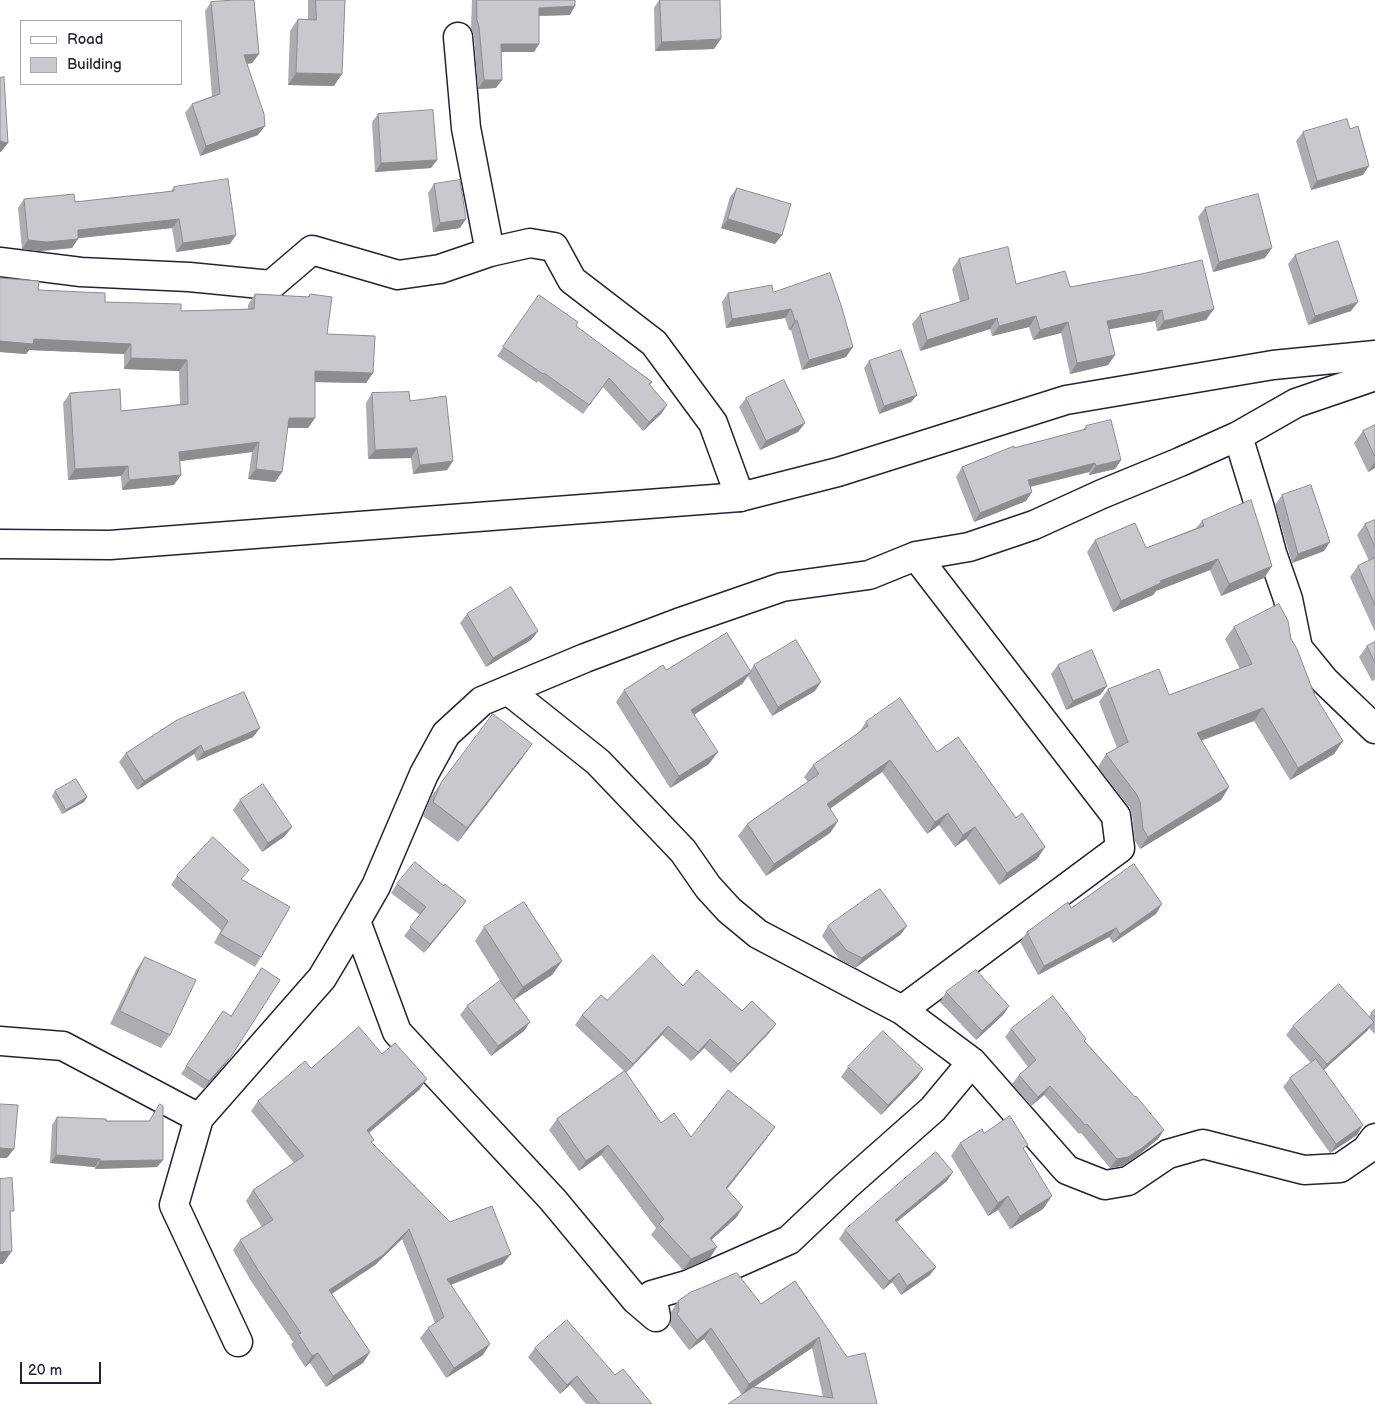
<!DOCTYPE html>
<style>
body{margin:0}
#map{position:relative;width:1375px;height:1404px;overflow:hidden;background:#fff;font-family:"Balsamiq Sans",sans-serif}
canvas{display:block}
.legend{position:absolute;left:20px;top:20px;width:162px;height:65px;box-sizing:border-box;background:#fff;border:1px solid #a7a7b1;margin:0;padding:6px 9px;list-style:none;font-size:15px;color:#22223b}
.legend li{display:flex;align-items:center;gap:10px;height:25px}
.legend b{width:25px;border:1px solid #a7a7b1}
.scale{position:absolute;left:20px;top:1362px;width:81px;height:22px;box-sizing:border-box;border:2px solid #22223b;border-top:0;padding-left:6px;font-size:15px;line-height:18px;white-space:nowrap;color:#22223b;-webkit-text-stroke:4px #fff;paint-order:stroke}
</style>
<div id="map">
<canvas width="1375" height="1404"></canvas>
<ul class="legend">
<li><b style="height:6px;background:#fff"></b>Road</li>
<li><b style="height:14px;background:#c8c8cf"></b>Building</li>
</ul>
<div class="scale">20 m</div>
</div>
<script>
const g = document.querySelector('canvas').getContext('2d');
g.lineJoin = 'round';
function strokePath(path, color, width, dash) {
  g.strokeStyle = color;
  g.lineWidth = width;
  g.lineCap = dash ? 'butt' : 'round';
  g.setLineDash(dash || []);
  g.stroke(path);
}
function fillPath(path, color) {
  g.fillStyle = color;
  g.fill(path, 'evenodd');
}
const street = new Path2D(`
 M458,37L466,128L490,252
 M0,262L81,272L189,277L271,285L312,250L398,275L440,269L490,252L530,243L554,247L572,280L654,343L713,423L740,497
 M1238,436L1260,508L1272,553L1288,599L1298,648L1325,681L1375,729
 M509,691L598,762L683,851L708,887L729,910L758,934L902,1010L972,1062L1067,1170L1105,1185L1128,1181L1168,1154L1203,1144L1304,1170L1340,1168L1366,1150L1375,1138
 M356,921L397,1032L553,1200L636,1300L656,1317L652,1295L687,1285L789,1240L846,1186L933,1109L972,1062
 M902,1010L1120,848L1116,816L916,556
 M0,1041L63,1046L199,1118L322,978L356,921L376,886L424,774L446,734L482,701L585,658L678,623L782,587L869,575L916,556L969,547L1034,525L1102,494L1180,462L1238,436L1296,403L1375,376
 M199,1118L174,1205L238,1342`);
const secondary = new Path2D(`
 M0,544L110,545L740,497L838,472L1066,400L1273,365L1375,355`);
strokePath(street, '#22223b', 31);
strokePath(secondary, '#22223b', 31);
strokePath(street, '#fff', 28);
strokePath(secondary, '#fff', 28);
fillPath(new Path2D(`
 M308,0H345L334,86L288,85L290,31L298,19H308Z
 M472,0H575L570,15L539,16V44L534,52H501L496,88L478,89L474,36L471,28Z
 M659,0H720L714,49L655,51L654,8Z
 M211,2L259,54L252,63L247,64L258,135L200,156L185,113L192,104L212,96L205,11Z
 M378,114L437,160L431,168L375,172L372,122Z
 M1303,132L1363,175L1311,190L1296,141Z
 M434,184L460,228L433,232L428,193Z
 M174,187L230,244L176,252L172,228L78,238L72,248L40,251L22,249L18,208L24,199L75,202L171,191Z
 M737,188L782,235L775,244L721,228L730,197Z
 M1205,208L1265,258L1213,272L1198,217Z
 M1295,255L1351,311L1308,325L1288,264Z
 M959,259L1016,284L1070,287L1206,320L1157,331L1155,321L1109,329L1115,355L1108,365L1070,374L1061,333L1033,340L1029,327L992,336L990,329L920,351L912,324L920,314L960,302L952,269Z
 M0,278L38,290L105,302L181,311L248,309V305L255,294L308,297L310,294L327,334L373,373L366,383L315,382V418L308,428H287L282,472L275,482L248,479L252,452L180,461L174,485L122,490L121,476L68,480L63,403L70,393L121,411L180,404L179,371L124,369V354L29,350L26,354L0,352Z
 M773,292L846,357L802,370L791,330H789L785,318L726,328L722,302L728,293Z
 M539,295L576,326L652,382L650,385L667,405L661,414L643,431L603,387L583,414L538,381L537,383L497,356Z
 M869,361L917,395L911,402L879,414L864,368Z
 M372,393L410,401L453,461L447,470L413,474L411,458L368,459L366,403Z
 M746,398L805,423L798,432L760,450L739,407Z
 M1375,425V468L1368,472L1354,443L1363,431Z
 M1086,426L1121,460L1115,469L1089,475V472L1030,487L1026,501L974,522L956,477L962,467L1014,448L1083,430Z
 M1282,495L1324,551L1292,563L1275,505Z
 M1375,520V632L1350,577L1358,566L1369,561L1357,535L1365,524Z
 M1202,521L1272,566L1264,578L1221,596L1210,570L1156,591L1153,595L1113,612L1087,552L1095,540L1146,548L1196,528Z
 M467,614L538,631L531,640L486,667L460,623Z
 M1234,627L1291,639L1315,696L1343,741L1334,754L1290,780L1254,721L1201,741L1229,787L1221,800L1140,849L1135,841L1132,814L1129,807L1098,767L1106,754L1117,748L1099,702L1108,689L1169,695L1240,669L1225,639Z
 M1375,642V680L1372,681L1359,657L1367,646Z
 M754,665L815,691L772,716L748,676L742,684L694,714L709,764L670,788L616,702L624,690L666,670L750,671Z
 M1058,665L1107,686L1100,695L1066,710L1051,674Z
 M866,722L937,752L1016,818L1045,847L1037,859L999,885L966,839L955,847L939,825L927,834L882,772L830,809L838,821L830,833L766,876L738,836L747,824L808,782L804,777L813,765L858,734Z
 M260,728L253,737L197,761L194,754L137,790L119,762L126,753Z
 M523,757L458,842L423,816L431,797L441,783Z
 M55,791L87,797L84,802L62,814L52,796Z
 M240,800L285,836L262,852L233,810Z
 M177,876L242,880L261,957L255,967L214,943L221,930L171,885Z
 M397,884L460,909L424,953L404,936L420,915L391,893Z
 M1071,908L1156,914L1113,943L1109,937L1038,975L1020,942L1027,932Z
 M828,926H907L900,935L855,968L839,959L822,936Z
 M484,927L562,961L552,975L514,1000L524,1031L491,1056L460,1015L467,1006L506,990L475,941Z
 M145,957L170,1035L161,1048L110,1024L136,970Z
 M262,968L232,1055L226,1063L204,1089L181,1074L223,1011L231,1016Z
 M683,986L776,1024L769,1033L731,1073L704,1048L691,1061L662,1035L626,1073L661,1123L691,1137L767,1138L727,1189L743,1207L736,1218L711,1240L710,1258L683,1270L651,1235L656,1228L601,1155L579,1171L549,1130L557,1119L624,1071L575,1025L582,1015L607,1000Z
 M946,992L1009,1006L1003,1015L976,1040L940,1002Z
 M1375,1010V1034L1369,1028L1367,1031L1324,1070L1357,1135L1330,1153L1283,1087L1290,1078L1311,1063L1286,1035L1293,1026L1369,1016Z
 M1011,1029L1085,1041L1164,1130L1158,1139L1136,1157L1122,1166L1110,1168L1081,1133L1079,1134L1044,1095L1031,1106L1012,1084L1019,1075L1028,1067L1005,1037Z
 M382,1054L427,1079L419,1090L369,1133L372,1143L450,1222L503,1264L451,1285L483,1355L446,1378L420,1338L428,1328L435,1323L402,1239L375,1265L332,1294L370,1352L363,1363L326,1387L310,1363L305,1367L291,1345L293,1342L251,1281L233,1250L240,1240L262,1227L246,1201L253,1190L294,1163L251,1111L258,1101L311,1068Z
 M848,1067L923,1069L917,1078L881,1115L841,1077Z
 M57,1117L163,1160L157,1167L95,1169V1167L50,1163L52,1125Z
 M984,1133L1024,1151L1043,1209L1010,1229L998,1210L988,1216L951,1156L960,1143Z
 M947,1181L897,1222L930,1275L901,1295L892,1282L883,1290L839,1239L845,1230Z
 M795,1281L877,1404L742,1395L704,1339L689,1350L669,1324L671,1321V1312L678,1301L761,1304ZM812,1348L823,1397L754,1387Z
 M535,1348L615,1375L652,1404H586L570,1385L560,1394L528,1357Z`), '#acacb2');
fillPath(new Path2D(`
 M575,6L570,15L533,16L539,8Z
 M721,39L714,49L655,51L662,42Z
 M501,44H539L534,52H495Z
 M259,54L252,63L237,65L244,55Z
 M296,73L342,74L334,86L288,85Z
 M484,80H502L496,88L478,89Z
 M265,126L258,135L200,156L206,146Z
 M0,141L8,143L1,152H0Z
 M437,160L431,168L375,172L381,163Z
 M1369,166L1363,175L1311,190L1317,181Z
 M179,219L172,228L71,239L78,230Z
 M466,219L460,228L433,232L440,223Z
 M728,219L782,235L775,244L721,228Z
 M236,235L230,244L176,252L183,243Z
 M78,239L72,248L40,251L22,249L28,240Z
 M1272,248L1265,258L1213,272L1219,262Z
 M1358,302L1351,311L1308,325L1315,316Z
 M791,309L785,318L726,328L732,319Z
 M1214,309L1206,320L1157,331L1164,321Z
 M1162,310L1155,321L1100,331L1107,321Z
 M1036,316L1029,327L992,336L999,326Z
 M997,318L990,329L920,351L927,340Z
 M797,320L791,330H789L795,321Z
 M1068,322L1061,333L1033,340L1040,330Z
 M34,339L131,344L124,354L29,350L26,354L0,352V341Z
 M853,347L846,357L802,370L809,360Z
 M1115,355L1108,365L1070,374L1077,363Z
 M131,358L187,360L179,371L124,369Z
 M315,371L373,373L366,383L308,382Z
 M917,395L911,402L879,414L884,406Z
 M667,405L661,414L643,431L649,422Z
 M289,418H315L308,428H282Z
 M805,423L798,432L760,450L766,441Z
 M259,442L252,452L172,462L179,452Z
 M417,448L411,458L368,459L375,450Z
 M1121,460L1115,469L1089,475L1096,466Z
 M453,461L447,470L413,474L420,465Z
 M1375,461V468L1368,472Z
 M1095,463L1089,472L1021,489L1028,480Z
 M128,466L121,476L68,480L75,469Z
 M256,469L282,472L275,482L248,479Z
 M181,475L174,485L122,490L129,480Z
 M1032,492L1026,501L974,522L980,513Z
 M1330,542L1324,551L1292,563L1298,554Z
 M1218,559L1210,570L1156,591L1153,595L1113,612L1121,601L1160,581Z
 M1272,566L1264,578L1221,596L1229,584Z
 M538,631L531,640L486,667L493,658Z
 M751,672L742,684L683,722L691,710Z
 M821,682L815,691L772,716L778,707Z
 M1107,686L1100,695L1066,710L1073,701Z
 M1263,708L1254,721L1188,745L1197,733Z
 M260,728L253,737L197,761L204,752Z
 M1343,741L1334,754L1290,780L1298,768Z
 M532,744L523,757L458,842L467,828Z
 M201,745L194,754L137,790L144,781Z
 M718,752L709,764L670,788L679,776Z
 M890,760L882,772L819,816L827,804Z
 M1229,787L1221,800L1140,849L1148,837Z
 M87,797L84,802L62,814L66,810Z
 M948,813L939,825L927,834L935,822Z
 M838,821L830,833L766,876L774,864Z
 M292,827L285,836L262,852L268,843Z
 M975,827L966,839L955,847L963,835Z
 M1045,847L1037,859L999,885L1007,873Z
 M466,901L460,909L424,953L430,944Z
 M1162,904L1156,914L1113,943L1120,934Z
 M907,926L900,935L855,968L862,958Z
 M1116,928L1109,937L1038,975L1044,966Z
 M562,961L552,975L513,1000L523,987Z
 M1009,1006L1003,1015L976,1040L982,1031Z
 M530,1022L524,1031L491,1056L498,1046Z
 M1374,1022L1367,1031L1320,1073L1327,1064Z
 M776,1024L769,1033L731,1073L738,1064Z
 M668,1026L662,1035L626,1073L633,1064Z
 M710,1039L704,1048L691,1061L698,1052Z
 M232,1055L226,1063L204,1089L209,1081Z
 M923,1069L917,1078L881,1115L888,1105Z
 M427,1079L419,1090L359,1141L367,1130Z
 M1050,1086L1044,1095L1031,1106L1038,1097Z
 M1363,1125L1357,1135L1330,1153L1336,1144Z
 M775,1127L767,1138L719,1199L726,1188Z
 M1164,1130L1158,1139L1136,1157L1122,1166L1110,1168L1117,1159Z
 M608,1145L601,1155L579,1171L586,1161Z
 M0,1148L14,1149L7,1158H0Z
 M56,1155L100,1159L95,1167L50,1163Z
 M163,1160L157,1167L95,1169L100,1161Z
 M953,1172L947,1181L889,1228L895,1220Z
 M1008,1196L998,1210L988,1216L998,1203Z
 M1052,1196L1043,1209L1010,1229L1020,1216Z
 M743,1207L736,1218L702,1248L710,1238Z
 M409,1229L402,1239L375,1265L322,1300L329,1290Z
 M717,1247L710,1258L683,1270L691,1259Z
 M12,1251L3,1264H0V1252Z
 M511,1254L503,1264L440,1289L447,1279Z
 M936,1267L930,1275L901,1295L907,1286Z
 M899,1273L892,1282L883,1290L889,1281Z
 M711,1328L704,1339L689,1350L697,1340Z
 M819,1337L812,1348L742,1395L749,1384Z
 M490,1344L483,1355L446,1378L454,1368Z
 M370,1352L363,1363L326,1387L333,1376Z
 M318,1353L310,1363L305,1367L312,1356Z
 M577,1376L570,1385L560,1394L567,1385Z`), '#8c8c91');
const building = new Path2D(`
 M235,0H254L259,54L244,55L264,114L265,126L206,146L192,104L220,94L211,2Z
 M316,0H345L342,74L296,73L298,19L316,20Z
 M477,0H575V6L539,8V44H501L502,80H484L479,27L477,20Z
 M660,0H720L721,39L662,42Z
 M4,77L8,143L0,141V78Z
 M433,110L437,160L381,163L378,114Z
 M1347,119L1350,129L1358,126L1369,166L1317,181L1303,132Z
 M228,179L236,235L183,243L179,219L78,230V239L47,242L28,240L24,199L74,194L75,202L174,191V187Z
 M460,180L466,219L440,223L434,184Z
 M737,188L791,204L782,235L728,219Z
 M1258,194L1272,248L1219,262L1205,208Z
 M1338,241L1358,302L1315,316L1295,255Z
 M1008,247L1016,284L1065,271L1070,287L1146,273L1202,260L1214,309L1164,321L1162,310L1107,321L1115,355L1077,363L1068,322L1040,330L1036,316L999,326L997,318L927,340L920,314L969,299L959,259Z
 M830,273L841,305L853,347L809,360L797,320L795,321L791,309L732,319L728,293L772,285L773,292Z
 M0,278L39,281L38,290L105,293V302L181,304V311L254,309L255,294L309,297L310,294L332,297L327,334L375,336L373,373L315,371V418H289L282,472L256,469L259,442L179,452L181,475L129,480L128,466L75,469L70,393L120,389L121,411L188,404L187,360L131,358V344L34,339L33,344L0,341Z
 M539,295L578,322L576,326L652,382L649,384L667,405L649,422L609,378L589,405L544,373L543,374L503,347Z
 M901,350L917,395L884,406L869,361Z
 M784,380L805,423L766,441L746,398Z
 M409,392L410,401L446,396L453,461L420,465L417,448L375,450L372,393Z
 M1111,420L1121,460L1096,466L1095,463L1028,480L1032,492L980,513L962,467L1014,446V448L1086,429V426Z
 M1375,425V457L1363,431Z
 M1311,485L1330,542L1298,554L1282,495Z
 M1251,500L1272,566L1229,584L1218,559L1160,581L1161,583L1121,601L1095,540L1135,523L1146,548L1204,526L1202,521Z
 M1375,520V547L1365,524Z
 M1375,558V605L1358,566Z
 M511,587L538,631L493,658L467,614Z
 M1279,604L1288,621L1291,639L1297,649L1315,696L1343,741L1298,768L1263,708L1197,733L1229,787L1148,837L1143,829L1140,802L1137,795L1106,754L1128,742L1108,689L1159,669L1169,695L1252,664L1234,627Z
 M727,633L751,672L691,710L718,752L679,776L624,690L663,665L666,670Z
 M796,640L821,682L778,707L754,665Z
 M1375,642V663L1367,646Z
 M1092,650L1107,686L1073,701L1058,665Z
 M244,692L260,728L204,752L201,745L144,781L126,753L177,720Z
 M900,698L937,752L958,737L1016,818L1022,813L1045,847L1007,873L975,827L963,835L948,813L935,822L890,760L827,804L838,821L774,864L747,824L819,774L813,765L868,726L866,722Z
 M493,714L532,744L467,828L433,802L441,783Z
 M76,779L87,797L66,810L55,791Z
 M263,784L292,827L268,843L240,800Z
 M213,837L249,870L241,879L290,907L261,957L220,934L228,921L177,876Z
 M415,862L444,886L445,884L466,901L430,944L410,927L426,907L397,884Z
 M1134,864L1162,904L1120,934L1116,928L1044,966L1027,932L1068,902L1071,908Z
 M880,889L907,926L862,958L846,950L828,926Z
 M524,902L562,961L523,987L484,927Z
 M653,955L683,986L697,970L742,1011L752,1001L776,1024L738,1064L710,1039L698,1052L668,1026L633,1064L582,1015L601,995L607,1000Z
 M145,957L196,980L170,1035L120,1011Z
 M262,968L280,980L232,1055L209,1081L186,1066L223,1011L231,1016Z
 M976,970L1009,1006L982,1031L946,992Z
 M500,981L530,1022L498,1046L467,1006Z
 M1339,984L1374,1022L1327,1064L1293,1026Z
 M1053,996L1086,1039L1084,1041L1135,1097L1136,1096L1164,1130L1142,1148L1128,1157L1117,1159L1087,1124L1085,1125L1050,1086L1038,1097L1019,1075L1036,1060L1011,1029Z
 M1375,1010V1017L1371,1013Z
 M359,1027L382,1054L395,1043L427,1079L367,1130L374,1140L371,1142L450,1222L492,1206L511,1254L447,1279L490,1344L454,1368L428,1328L444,1317L409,1229L383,1255L329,1290L370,1352L333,1376L318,1353L312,1356L298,1334L301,1333L258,1270L240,1240L273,1220L253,1190L304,1156L258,1101L305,1061L311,1068Z
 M883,1031L923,1069L888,1105L848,1067Z
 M1316,1059L1363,1125L1336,1144L1290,1078Z
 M625,1071L661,1123L674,1113L691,1137L728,1090L775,1127L726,1188L743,1207L710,1238L717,1247L691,1259L659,1224L664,1219L608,1145L586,1161L557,1119Z
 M0,1104L18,1105L14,1149L0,1148Z
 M160,1104L163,1106V1160L100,1161V1159L56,1155L57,1117L106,1119V1121H149Z
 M1010,1116L1028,1145L1023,1148L1052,1196L1020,1216L1008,1196L998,1203L960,1143L982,1129L984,1133Z
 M936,1152L953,1172L895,1220L936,1267L907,1286L899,1273L889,1281L845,1230Z
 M12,1178L14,1211H10L12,1251L0,1252V1179Z
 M737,1273L761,1304L795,1281L847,1357L865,1353L877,1404H728L753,1387L833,1398L819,1337L749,1384L711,1328L697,1340L677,1314L679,1311L678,1301L691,1292L701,1288Z
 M567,1320L615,1375L623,1369L652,1404H600L577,1376L567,1385L535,1348Z`);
fillPath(building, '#c8c8cf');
strokePath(building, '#8c8c91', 1);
</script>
